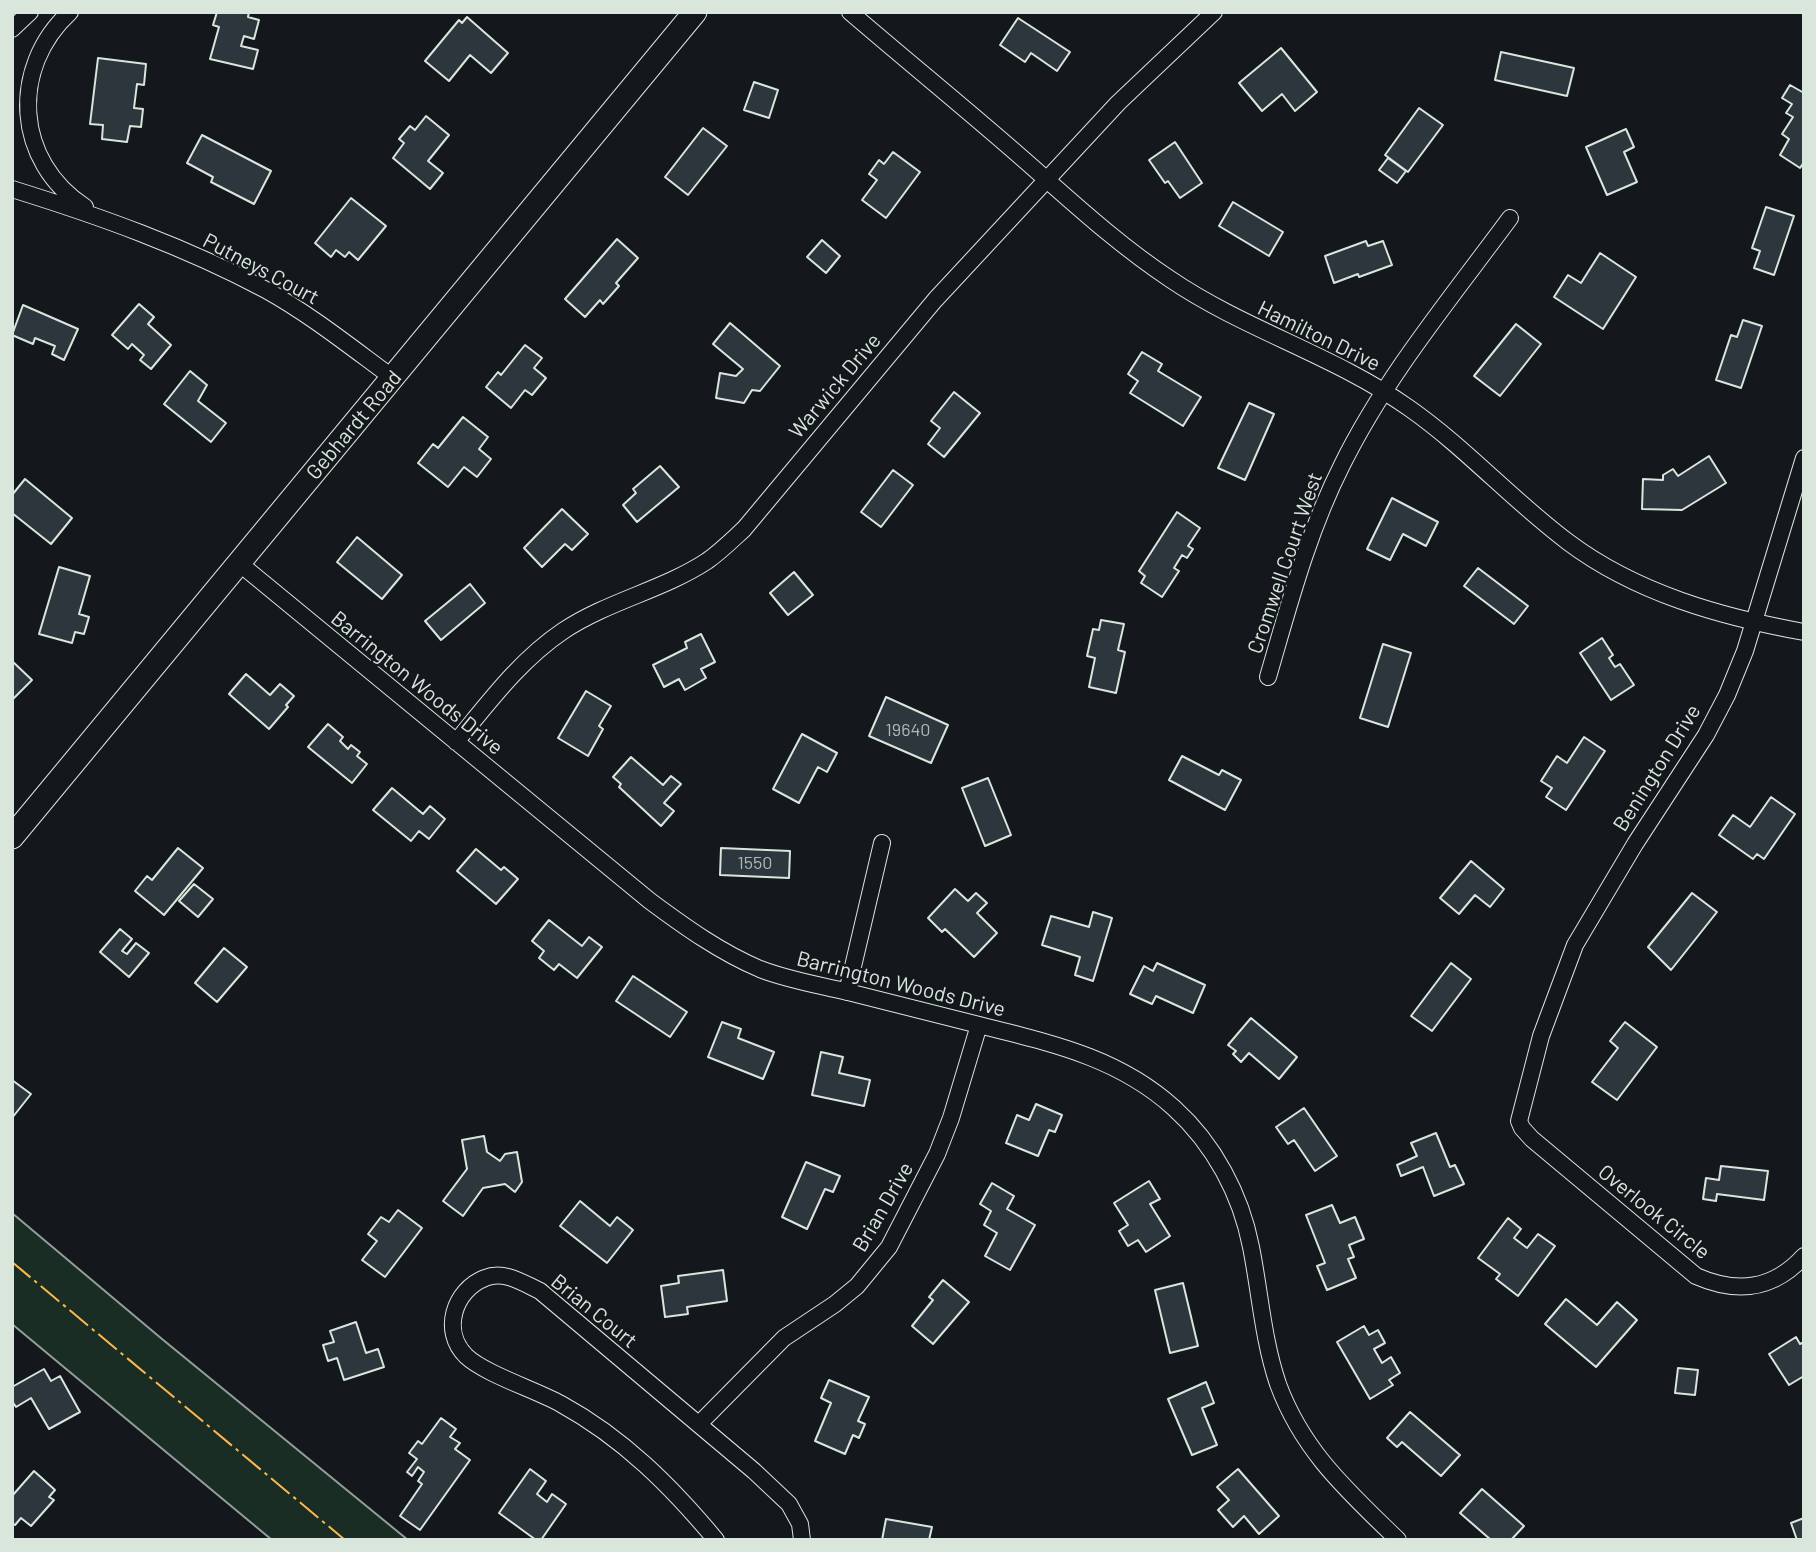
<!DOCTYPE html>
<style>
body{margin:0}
#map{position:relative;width:1816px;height:1552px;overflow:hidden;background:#14181c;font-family:Barlow,sans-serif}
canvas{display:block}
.frame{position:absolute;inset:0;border:14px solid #d8e6dc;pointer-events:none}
</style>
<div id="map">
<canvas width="1816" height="1552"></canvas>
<div class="frame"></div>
</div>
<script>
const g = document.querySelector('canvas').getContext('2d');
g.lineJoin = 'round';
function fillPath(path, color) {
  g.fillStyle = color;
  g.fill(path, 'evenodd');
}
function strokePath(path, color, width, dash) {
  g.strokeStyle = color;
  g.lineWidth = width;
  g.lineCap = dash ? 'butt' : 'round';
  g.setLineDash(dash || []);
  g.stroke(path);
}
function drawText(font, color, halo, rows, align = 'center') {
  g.font = font + ' Barlow,sans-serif';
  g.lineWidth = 5;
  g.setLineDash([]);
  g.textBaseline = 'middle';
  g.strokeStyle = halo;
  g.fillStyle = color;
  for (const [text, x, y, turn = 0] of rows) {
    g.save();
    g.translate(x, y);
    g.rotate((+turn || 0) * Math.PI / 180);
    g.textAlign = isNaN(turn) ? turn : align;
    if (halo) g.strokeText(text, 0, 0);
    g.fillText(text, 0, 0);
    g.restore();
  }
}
const green = new Path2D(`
 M12,1213L162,1339L408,1540H272L12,1324Z`);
fillPath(green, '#1a2d24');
strokePath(green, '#939e99', 2);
const building = new Path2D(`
 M217,12H249L248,17L259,20L254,39L244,36L241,46L258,50L253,69L210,59L219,27L213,25Z
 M467,17L508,53L491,73L470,55L449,81L425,61L459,20L462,23Z
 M1018,18L1070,52L1057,71L1031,53L1025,62L1000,45Z
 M1281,48L1317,92L1295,111L1282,94L1262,111L1239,83Z
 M1501,52L1574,68L1567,96L1495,80Z
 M98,58L146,64L144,85L137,84L134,108L143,109L141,127L130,126L127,142L102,139L103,125L90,124Z
 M754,82L778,90L769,118L744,110Z
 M1790,85L1804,93V162L1800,168L1780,155L1789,139L1782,134L1793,117L1786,113L1792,104L1782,98Z
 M1419,108L1443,125L1408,172L1385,155Z
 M426,116L449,135L428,161L443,173L430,189L393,158L404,143L399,139L410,126L415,130Z
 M703,128L727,146L688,195L665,177Z
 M1626,129L1634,147L1624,152L1637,182L1607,195L1586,147Z
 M202,135L271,171L254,204L211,182L213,177L187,163Z
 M1175,142L1202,183L1180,198L1168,181L1165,183L1149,160Z
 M893,152L920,172L886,218L862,200L877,180L869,174L879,160L884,164Z
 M1388,158L1406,171L1397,183L1379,170Z
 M351,198L386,226L358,260L349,252L345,257L336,250L331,257L315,243Z
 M1233,202L1283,232L1269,256L1219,226Z
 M1766,207L1794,216L1774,275L1754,268L1760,251L1752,248Z
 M617,239L638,258L616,283L619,286L603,304L600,300L585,317L565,299Z
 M822,240L840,256L826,273L807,257Z
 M1366,241L1368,246L1383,241L1392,265L1359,277L1358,274L1334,283L1325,256Z
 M1600,253L1636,277L1603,329L1554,297L1568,275L1581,283Z
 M139,304L154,317L148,324L171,345L151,369L140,360L144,355L132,344L128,349L112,335Z
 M23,305L78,329L64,360L52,354L55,346L35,338L33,344L12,335Z
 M1743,320L1762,326L1741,388L1716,380L1731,335L1737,337Z
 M730,323L780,366L760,391L752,390L744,403L716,398L720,373L736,376L743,369L713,344Z
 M1516,324L1541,344L1500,396L1474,376Z
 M525,345L542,358L534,368L546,378L532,395L525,390L511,408L486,387L498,372L501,375Z
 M1142,352L1162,364L1158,371L1201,397L1183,426L1130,393L1138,381L1128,374Z
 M190,371L207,385L198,401L226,423L211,442L164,404Z
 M954,392L980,413L944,457L928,444L940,428L931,421Z
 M1249,403L1274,414L1245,480L1218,468Z
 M463,417L488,437L479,449L491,459L477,477L464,467L448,487L418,463L433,444L438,448Z
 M1709,456L1726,483L1682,510L1642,509L1643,479L1663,480V475L1673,469L1678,476Z
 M660,466L679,487L637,522L623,505L636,493L633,489Z
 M893,470L913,485L881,527L861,512Z
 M25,479L72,518L51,544L12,513V495Z
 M1392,498L1438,522L1426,546L1403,534L1390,560L1367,549Z
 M562,509L588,534L572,550L565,544L542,567L524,548Z
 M1177,512L1200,528L1188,546L1193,549L1187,558L1182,555L1174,568L1179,571L1162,597L1141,583L1145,576L1139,571Z
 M357,537L402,575L382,599L337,562Z
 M59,567L90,576L79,614L89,617L84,634L75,632L72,643L39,634Z
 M1478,568L1528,606L1514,624L1464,586Z
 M794,572L813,595L788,615L770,593Z
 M470,584L485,603L441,640L425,621Z
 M1101,620L1124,624L1118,650L1125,652L1116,693L1089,687L1095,658L1087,656L1093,629L1099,630Z
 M701,634L715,662L701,669L706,678L685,690L679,679L664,687L653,665L687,648L685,642Z
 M1602,638L1613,655L1609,658L1615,667L1620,664L1634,685L1611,700L1580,653Z
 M1383,644L1411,653L1388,727L1360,718Z
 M12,661L32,680L12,700Z
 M246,674L270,695L280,684L294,696L286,705L288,707L269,729L229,694Z
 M586,691L611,706L599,726L603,729L588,756L558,738Z
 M886,697L948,725L931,763L869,736Z
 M328,724L343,737L340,741L348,749L351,745L360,752L357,756L367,764L352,783L308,747Z
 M802,734L837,753L827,772L818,767L799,803L773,789Z
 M1584,737L1605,751L1566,810L1546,797L1552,788L1541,781L1557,756L1567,763Z
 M1182,756L1219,775L1222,770L1241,780L1225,810L1169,780Z
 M631,757L663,785L671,776L681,784L664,803L674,811L661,826L619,787L621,784L613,777Z
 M988,778L1011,835L985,846L962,788Z
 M392,788L423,814L430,806L445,819L429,839L419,831L411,841L373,810Z
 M1771,797L1795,814L1764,859L1757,854L1753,859L1719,835L1733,815L1750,827Z
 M178,848L203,868L164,915L135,891L147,876L152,880Z
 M721,848L790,851L789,878L720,875Z
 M476,849L501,870L504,867L518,879L496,904L457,871Z
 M1471,861L1504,889L1490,907L1475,895L1459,914L1440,898Z
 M194,884L213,899L198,917L179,901Z
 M955,889L968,901L976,893L987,903L977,913L997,933L974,957L945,929L942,932L928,918Z
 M1692,893L1717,912L1671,970L1648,947Z
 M1093,912L1112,918L1093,981L1075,975L1080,957L1042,945L1051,916L1089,927Z
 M549,920L582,946L589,937L602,947L577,978L559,964L554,970L539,958L544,951L532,941Z
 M120,929L132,939L122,951L127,954L136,943L149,953L129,977L100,952Z
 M224,948L247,967L217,1002L195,983Z
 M1157,963L1205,985L1193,1013L1156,996L1152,1004L1130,994L1144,966L1153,971Z
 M1451,963L1471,979L1432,1031L1411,1016Z
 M633,976L687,1012L670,1037L616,1001Z
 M1251,1018L1297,1057L1279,1079L1249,1053L1241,1062L1233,1054L1236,1051L1228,1045Z
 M722,1022L741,1029L738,1038L774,1052L763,1079L708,1057Z
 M1625,1022L1657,1047L1617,1100L1592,1082L1618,1048L1610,1041Z
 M821,1052L843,1057L839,1073L870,1080L864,1106L812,1095Z
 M12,1080L31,1094L12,1118Z
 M1036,1104L1062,1115L1055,1132L1049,1130L1038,1156L1006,1143L1017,1115L1029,1120Z
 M1304,1108L1337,1156L1315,1171L1294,1140L1288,1144L1276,1127Z
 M1436,1133L1450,1167L1455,1165L1464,1184L1434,1196L1423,1167L1401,1176L1397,1165L1417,1156L1411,1143Z
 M484,1136L487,1152L500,1161L505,1154L517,1152L522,1182L515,1192L505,1184L483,1188L463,1216L443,1201L467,1169L462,1140Z
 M806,1162L840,1176L833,1192L825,1189L807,1229L782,1217Z
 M1721,1166L1768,1171L1764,1200L1717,1194L1716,1201L1703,1199L1706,1178L1719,1180Z
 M1149,1181L1160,1199L1150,1204L1170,1236L1146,1252L1138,1240L1128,1246L1119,1231L1128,1225L1114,1203Z
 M992,1183L1014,1196L1007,1209L1035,1225L1010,1270L985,1256L997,1233L984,1225L991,1211L980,1204Z
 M580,1201L610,1226L617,1217L633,1230L607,1263L560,1226Z
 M1332,1205L1340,1223L1355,1217L1364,1239L1349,1245L1354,1257L1348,1259L1356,1278L1327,1290L1317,1266L1325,1263L1306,1215Z
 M398,1210L422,1228L385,1277L362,1260L377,1241L368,1234L381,1217L389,1222Z
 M1508,1218L1521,1229L1514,1238L1527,1248L1538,1234L1555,1246L1518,1296L1496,1279L1500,1274L1478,1258Z
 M723,1270L727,1301L687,1307L688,1314L665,1317L661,1286L679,1283L678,1276Z
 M943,1280L969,1302L933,1344L912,1326L933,1300L929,1297Z
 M1183,1283L1198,1346L1170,1353L1155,1290Z
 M1566,1299L1597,1325L1617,1302L1637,1320L1596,1367L1545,1324Z
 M356,1322L366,1353L378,1349L384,1367L344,1380L337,1358L328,1361L323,1345L334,1342L330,1331Z
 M1364,1326L1369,1335L1378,1330L1385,1343L1374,1349L1382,1363L1391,1357L1400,1373L1389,1380L1393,1385L1370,1399L1337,1342Z
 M1796,1337L1800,1344L1804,1342V1376L1789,1385L1769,1354Z
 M1678,1368L1698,1370L1695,1395L1675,1393Z
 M44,1369L51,1381L60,1376L80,1412L49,1429L31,1398L16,1407L12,1401V1387Z
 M829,1380L869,1397L858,1421L865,1424L859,1438L853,1435L845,1454L815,1441L831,1403L821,1398Z
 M1206,1382L1214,1403L1202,1408L1217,1445L1192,1455L1168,1399Z
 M1410,1412L1460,1455L1441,1476L1402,1442L1397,1447L1387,1438Z
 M441,1418L456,1429L450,1437L460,1443L455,1449L470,1460L420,1530L400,1516L422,1484L418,1481L424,1472L418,1467L412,1476L407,1472L417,1459L409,1453L418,1441L422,1444Z
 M530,1469L546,1481L537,1494L547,1502L552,1494L566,1504L541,1540H536L499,1513Z
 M1238,1469L1279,1516L1259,1534L1244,1516L1233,1527L1218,1510L1229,1500L1217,1487Z
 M34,1471L55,1490L49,1497L54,1500L31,1526L21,1518L15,1525L12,1523V1496Z
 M1482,1489L1524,1526L1511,1540H1491L1460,1513Z
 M1804,1518V1540H1797L1791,1523Z
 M886,1519L932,1527L929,1540H882Z`);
fillPath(building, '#2c363c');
strokePath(building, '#d8e6dc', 2);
const street = new Path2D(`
 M70,12C9,68 15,162 85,207
 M850,12C907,61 966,109 1022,158C1070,200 1117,244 1170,279C1245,330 1334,355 1409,408C1466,448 1512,500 1568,542C1636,593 1721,617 1804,632
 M12,29L30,12
 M12,189C99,216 186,247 266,290C311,315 352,348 393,378
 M1804,458L1745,651L1727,695L1706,735L1635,844L1575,945L1541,1036L1519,1121L1522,1128L1532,1139L1696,1276C1737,1294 1773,1290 1804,1256
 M239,563L650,901C685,927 720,952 760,969C788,980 819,985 848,992C892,1003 935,1014 979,1025C1050,1043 1118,1057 1174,1108C1214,1144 1241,1195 1251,1247C1260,1292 1263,1340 1278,1384C1303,1452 1348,1491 1398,1540
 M1268,677C1289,605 1308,532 1342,465C1386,376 1451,298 1510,218
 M456,742C489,702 520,660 563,631C608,601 663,590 707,561C720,552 732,540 744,529L935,300L1118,103L1214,12
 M847,992L882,843
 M699,1424L784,1338L835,1304L857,1286L889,1247L937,1154L951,1118L979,1025
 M716,1540C671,1486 623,1438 561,1404C536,1390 485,1374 466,1356C441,1331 454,1290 485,1278C504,1270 523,1283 540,1291L754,1471L789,1504L800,1524L802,1540`);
const secondary = new Path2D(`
 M12,837L695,12`);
strokePath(street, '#d8e6dc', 18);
strokePath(secondary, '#d8e6dc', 25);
strokePath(street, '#14181c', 16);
strokePath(secondary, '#14181c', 23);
strokePath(new Path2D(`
 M12,1262L345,1540`), '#ffb74d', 2, [24, 5, 3.5, 5]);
drawText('18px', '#adbab4', null, [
 ["19640",908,730],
 ["1550",755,863]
]);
drawText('21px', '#d8e6dc', '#14181c', [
 ["Putneys Court",261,269,28],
 ["Hamilton Drive",1319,336,26],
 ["Warwick Drive",835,386,-50],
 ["Gebhardt Road",354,425,-50],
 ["Cromwell Court West",1285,563,-71],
 ["Barrington Woods Drive",417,683,39],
 ["Benington Drive",1657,768,-58],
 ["Barrington Woods Drive",901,984,14],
 ["Brian Drive",883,1207,-60],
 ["Overlook Circle",1654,1212,39],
 ["Brian Court",594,1311,39]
]);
</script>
